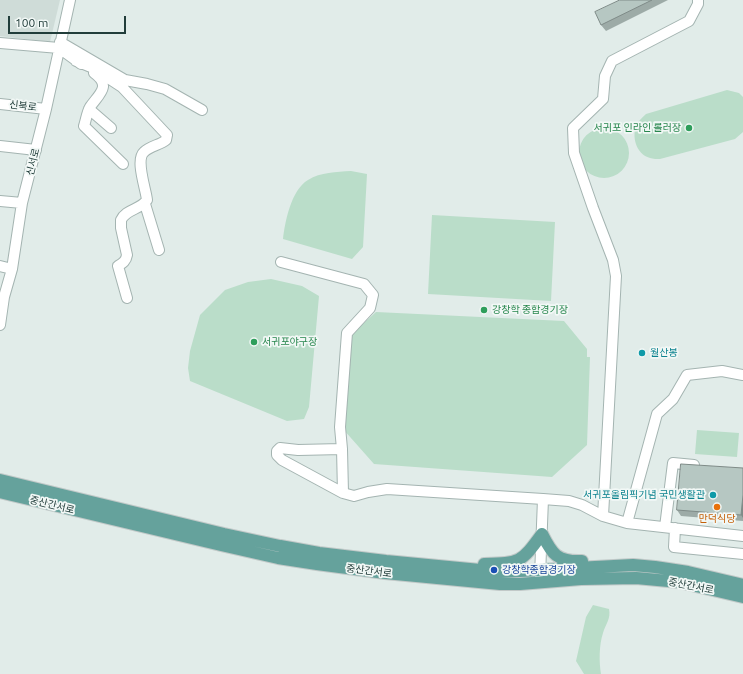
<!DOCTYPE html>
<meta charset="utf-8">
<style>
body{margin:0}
#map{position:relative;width:743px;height:674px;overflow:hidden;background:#e1ece9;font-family:Ubuntu,sans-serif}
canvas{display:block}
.scale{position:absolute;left:8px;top:16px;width:118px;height:18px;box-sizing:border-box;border:2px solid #213d3a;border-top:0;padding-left:5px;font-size:12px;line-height:14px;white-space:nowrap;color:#213d3a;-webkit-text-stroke:3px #f2f8f6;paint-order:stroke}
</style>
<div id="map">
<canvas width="743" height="674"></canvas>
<div class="scale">100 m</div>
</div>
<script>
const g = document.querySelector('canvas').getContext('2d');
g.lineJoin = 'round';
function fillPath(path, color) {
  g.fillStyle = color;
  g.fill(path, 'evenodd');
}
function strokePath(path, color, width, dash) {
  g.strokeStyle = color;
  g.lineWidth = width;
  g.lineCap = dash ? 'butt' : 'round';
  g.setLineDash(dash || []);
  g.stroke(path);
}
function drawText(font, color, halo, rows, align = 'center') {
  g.font = font + ' Ubuntu,"Noto Sans KR",sans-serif';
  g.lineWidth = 3.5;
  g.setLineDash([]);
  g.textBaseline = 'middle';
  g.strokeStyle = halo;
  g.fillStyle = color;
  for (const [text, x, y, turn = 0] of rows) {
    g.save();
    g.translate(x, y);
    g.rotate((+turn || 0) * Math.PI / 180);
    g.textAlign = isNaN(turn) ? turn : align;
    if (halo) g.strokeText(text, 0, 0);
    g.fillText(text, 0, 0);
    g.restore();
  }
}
fillPath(new Path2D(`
 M0,0H60L50,42L0,36Z`), '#cfdcd8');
fillPath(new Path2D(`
 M727,90L739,93L743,97V132L735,139L660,159C657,159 653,159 650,158C636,154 631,136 637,124C639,120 643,117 646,114Z
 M579 153a25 25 0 1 1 50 0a25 25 0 1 1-50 0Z
 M351,171L367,174L363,247L352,259L283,239C285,222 291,190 308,180C321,172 336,172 351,171Z
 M432,215L555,222L551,301L428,294Z
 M271,279L302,286L319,296L309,407L304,419L287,421L190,381L188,368L190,351L200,315L225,290L248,282Z
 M376,312L564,321L587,349V357H590L587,445L552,477L374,464L343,429L349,345H352V334Z
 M697,430L739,433L737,457L695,454Z
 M593,605L609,609C611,619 606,623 603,633C599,645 599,662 601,674H584L576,661L586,617Z`), '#baddc9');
const minor = new Path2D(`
 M60,42L125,80L147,84L165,89L202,110
 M0,43L59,48L81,64
 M76,61L93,68L122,87L167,135L166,140C160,145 150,146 144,152C135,160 146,189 147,200C140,210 126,209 121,220V228L127,255C126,261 123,263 118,266L127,298
 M94,73C112,86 99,94 90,107C87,112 86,120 84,126L123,164
 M0,104L46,109
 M89,109L111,128
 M0,146L36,150
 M0,201L22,203
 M145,204L159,250
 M281,262L364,284L373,295L370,308L347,333L340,427L342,449L298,450L280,448L277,451V455L282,460L343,493L354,496L368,492L387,489L543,499
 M0,266L12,269
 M0,325L4,297L12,269L22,203L46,109L70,0
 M342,449L343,493
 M603,516L616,276L613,260L593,208L574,153L573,128L603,99L605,76L612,61L689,21L698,4V0
 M627,523L657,414L673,399L687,375L722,371L743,375
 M665,527L673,463L694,465
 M675,528L674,547L743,554
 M540,576L543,499L569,501L582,505L603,516L627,523L743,536`);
const major = new Path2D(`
 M0,480L224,534L280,546L319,553L386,561L501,572L633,565L655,567L688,572L743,585
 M0,492L221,545L278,558L317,564L385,573L500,584H520L581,579L636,578L679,582L743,597
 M484,564C520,563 521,563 542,534C552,554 557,562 582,561`);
strokePath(minor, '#a4b4b1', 12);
strokePath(major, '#c1c9c8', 14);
strokePath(minor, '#fff', 10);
strokePath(major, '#65a29c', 12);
fillPath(new Path2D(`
 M620,0H668L606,31L601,25Z
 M743,468V521L681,516L677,510Z`), '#9daba7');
fillPath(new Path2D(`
 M743,495V518L741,515Z`), '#7f8b88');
const building = new Path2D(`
 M620,0H652L601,25L595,12Z
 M681,464L743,468V495L741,515L677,510Z`);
fillPath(building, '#b6c7c2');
strokePath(building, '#7f8b88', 1);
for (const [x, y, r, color] of [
 [689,128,4,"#2e9e5b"],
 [484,310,4,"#2e9e5b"],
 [254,342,4,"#2e9e5b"],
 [642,353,4,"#0f9aa8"],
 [713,495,4,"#0f9aa8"],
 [717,507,4,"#e8710a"],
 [494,570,4,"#1a4fb4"]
]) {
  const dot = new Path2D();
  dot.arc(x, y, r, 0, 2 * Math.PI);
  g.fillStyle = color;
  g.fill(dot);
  strokePath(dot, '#f2f8f6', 1.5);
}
drawText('10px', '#213d3a', '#f2f8f6', [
 ["신북로",23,106,6],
 ["신서로",33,162,-76],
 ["중산간서로",52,505,14],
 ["중산간서로",369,571,7],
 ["중산간서로",691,586,11]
]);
drawText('10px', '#27864d', '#f2f8f6', [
 ["서귀포 인라인 롤러장",681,128,"right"],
 ["강창학 종합경기장",492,310],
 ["서귀포야구장",262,342]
], 'left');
drawText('10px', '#0d838f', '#f2f8f6', [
 ["월산봉",650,353],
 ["서귀포올림픽기념 국민생활관",705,495,"right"]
], 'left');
drawText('10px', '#c56008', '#f2f8f6', [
 ["만덕식당",717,519]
]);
drawText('10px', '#164399', '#f2f8f6', [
 ["강창학종합경기장",502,570]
], 'left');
</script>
